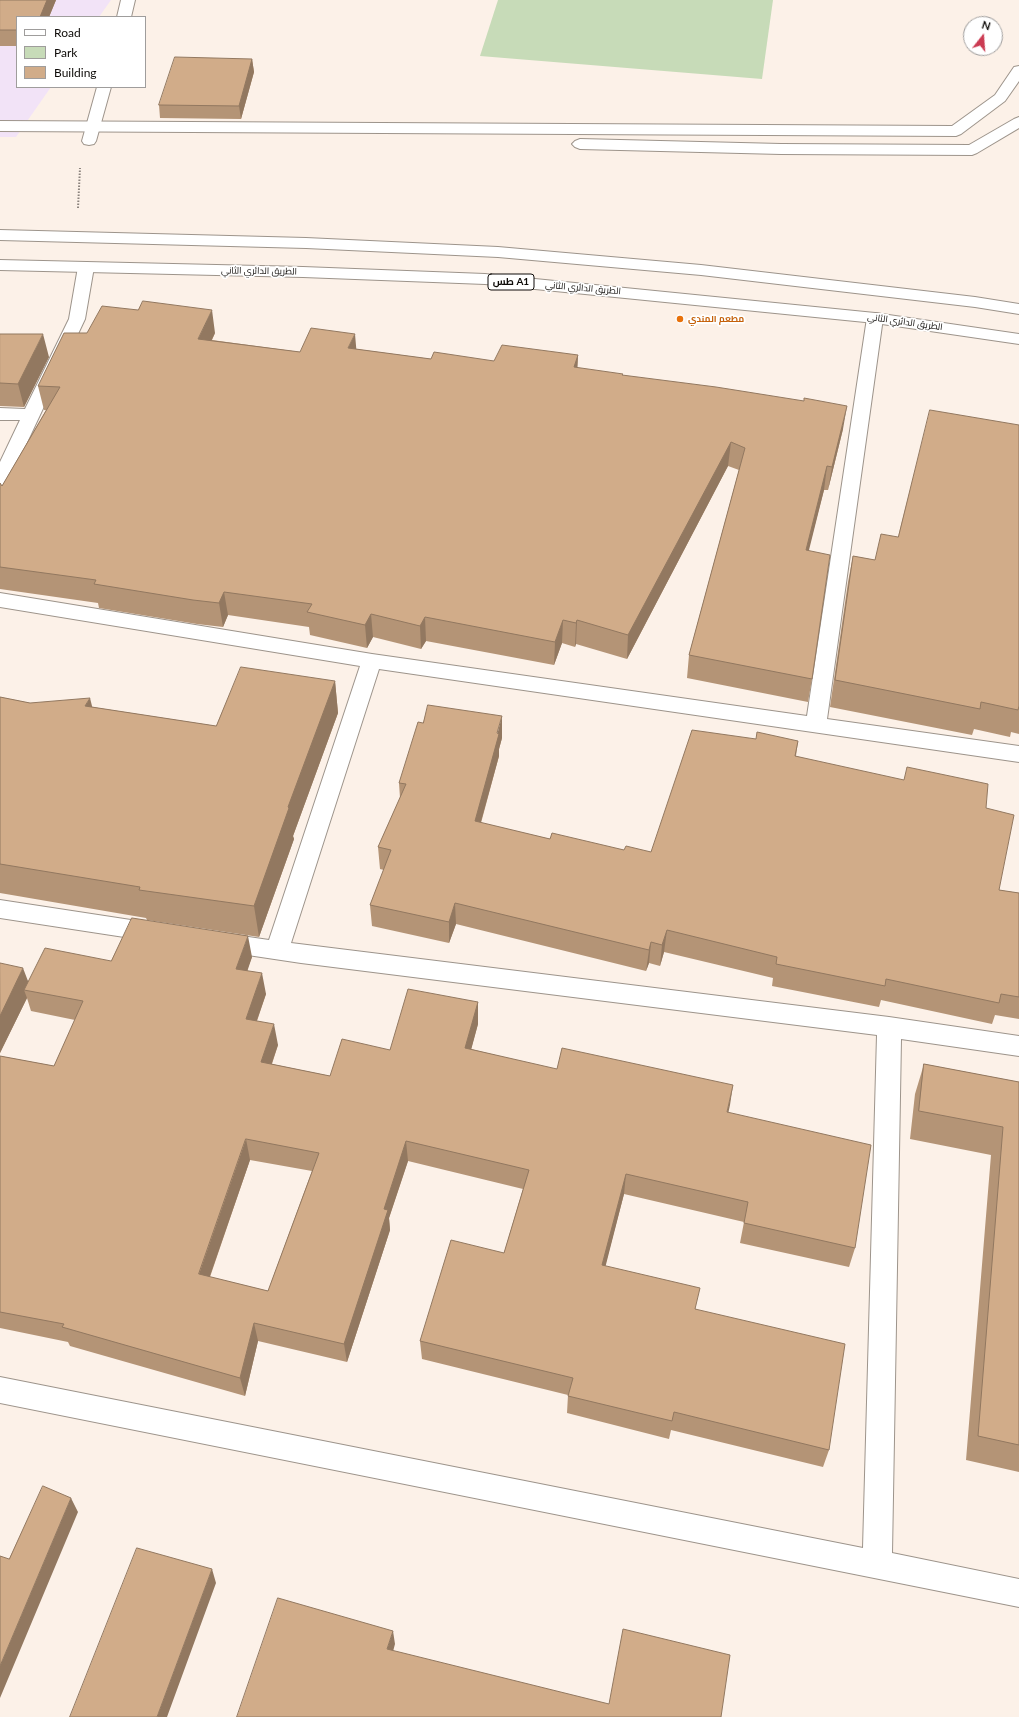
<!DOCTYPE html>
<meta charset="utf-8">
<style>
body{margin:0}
#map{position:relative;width:1019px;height:1717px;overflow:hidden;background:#fcf1e8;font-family:Lato,sans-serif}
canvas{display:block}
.legend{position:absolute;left:16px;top:16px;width:130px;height:72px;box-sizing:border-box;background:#fff;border:1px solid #9f9d9c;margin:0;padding:5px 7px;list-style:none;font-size:12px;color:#0e0b08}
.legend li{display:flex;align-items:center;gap:8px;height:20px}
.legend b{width:20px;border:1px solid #9f9d9c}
.north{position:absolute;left:963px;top:16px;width:40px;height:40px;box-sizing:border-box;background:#fff;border:1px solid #9f9d9c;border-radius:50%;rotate:17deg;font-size:11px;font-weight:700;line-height:16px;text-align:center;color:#0e0b08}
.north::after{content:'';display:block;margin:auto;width:14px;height:18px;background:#cb3b52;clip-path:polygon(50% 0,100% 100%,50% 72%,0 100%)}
</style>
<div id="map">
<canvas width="1019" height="1717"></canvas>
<ul class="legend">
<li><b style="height:5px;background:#fff"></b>Road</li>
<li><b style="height:11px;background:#c7dbb8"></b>Park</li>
<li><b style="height:11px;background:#d1ac89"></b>Building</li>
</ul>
<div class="north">N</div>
</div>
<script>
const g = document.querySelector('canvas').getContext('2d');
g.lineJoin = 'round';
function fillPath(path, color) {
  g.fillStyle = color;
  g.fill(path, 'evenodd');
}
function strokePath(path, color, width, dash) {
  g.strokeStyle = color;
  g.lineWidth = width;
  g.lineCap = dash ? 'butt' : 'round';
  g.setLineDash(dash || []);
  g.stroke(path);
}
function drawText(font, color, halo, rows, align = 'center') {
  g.font = font + ' Lato,Cairo,sans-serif';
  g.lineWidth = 3.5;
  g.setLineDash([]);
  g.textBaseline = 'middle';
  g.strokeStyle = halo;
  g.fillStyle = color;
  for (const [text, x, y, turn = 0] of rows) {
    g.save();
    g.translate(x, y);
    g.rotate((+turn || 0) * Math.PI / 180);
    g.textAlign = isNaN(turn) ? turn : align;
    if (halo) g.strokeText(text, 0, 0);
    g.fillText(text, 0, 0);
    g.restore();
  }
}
fillPath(new Path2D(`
 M0,0H111L99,17H17V87H51L16,137H0Z`), '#f2e3f7');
fillPath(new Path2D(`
 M498,0H773L762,79L480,56Z`), '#c7dbb8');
const lane = new Path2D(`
 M121,0H135L131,17H117Z
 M97,87H111L96,141L94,144L89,145L84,144L82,141Z`);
const street = new Path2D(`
 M1019,66V81L1005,101L961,134L956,136L0,131V121L952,126L995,95L1014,67Z
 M1019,117V128L977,153L972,155L781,154L580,149L575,147L572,144L575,141L580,139L781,144L969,145L1014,119Z
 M86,262L92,264L94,267L85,319L9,481L7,485L0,487V462L20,420H0V408L25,409L69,319L78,267L80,264Z
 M875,313L881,314L883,318L827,719L1019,746V762L379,669L291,943L889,1017L1019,1036V1056L901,1039L892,1553L1019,1579V1607L0,1403V1377L863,1548L877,1035L301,963L221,951L213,948L210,942L213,936L221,933L269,940L360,666L0,607V593L372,654L807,716L867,318L869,314Z
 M0,900L157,924L165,927L168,933L165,939L157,942L0,918Z`);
const highway = new Path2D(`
 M0,230L306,238L498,247L701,265L975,297L1019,304V314L975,307L701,275L498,257L306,248L0,240Z
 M0,260L303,267L485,274L875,313L1019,334V344L875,323L485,284L303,277L0,270Z`);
strokePath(lane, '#9d948b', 2);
strokePath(street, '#9d948b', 2);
strokePath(highway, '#9d948b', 2);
strokePath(new Path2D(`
 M78,208L80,168`), '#8b837d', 2, [1.5, 1.5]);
fillPath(lane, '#fff');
fillPath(street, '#fff');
fillPath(highway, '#fff');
fillPath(new Path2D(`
 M0,0H56L49,17H17V46H0Z
 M252,59L254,72L241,119L160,118L159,105Z
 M215,333L212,340L300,352L356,349L431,359L494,361L578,355L577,368L623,376L843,429L828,490H824L808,551L812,679L808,702L687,678L689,655L739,470L728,466L627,659L576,644L575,647L562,643L554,665L426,641L421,649L373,637L367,648L310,635L309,627L228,615L223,627L197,624L99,608L98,603L0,589V483L2,486L46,410H44L38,386Z
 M0,334L49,357L24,407L0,406Z
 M1019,425V734L1011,732L1010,737L974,729L972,735L830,707L848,582L853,556L875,560L898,537Z
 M335,681L338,713L293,836L294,839L259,937L147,920L146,918L0,893V697L30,703L92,707L216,726Z
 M502,738L499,749V756L481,823L550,839L624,850L651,852L756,739L798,741L796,756L986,808L999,890L1019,893V1019L995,1015L992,1024L881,1000L879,1007L772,986L773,978L664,952L660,966L649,963L646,971L456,924L449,943L372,926L370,905L384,870L380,869L378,847L400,798L399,783Z
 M252,957L247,970L266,994L257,1021L278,1045L272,1064L330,1076L390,1050L478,1002V1024L471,1049L728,1113L855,1248L849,1267L740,1243L744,1222L624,1194L605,1266L696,1309L829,1450L823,1467L671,1430L669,1439L567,1413L568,1395L422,1359L420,1341L504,1253L523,1189L408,1161L389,1218L390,1230L347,1362L258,1341L245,1396L70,1346L68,1342L0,1328V1056L54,1066L75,1020L31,1011L27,998L0,1053V963L28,981L111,961ZM250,1160L312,1171L268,1291L210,1277Z
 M924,1064L1019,1082V1472L966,1460L991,1155L910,1139L915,1094Z`), '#b49476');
fillPath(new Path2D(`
 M47,0H56L49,17H40Z
 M252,59L254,72L241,119L239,106Z
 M212,310L215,333L201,362L198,339Z
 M43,334L49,357L24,407L18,384Z
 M355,334L357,357L348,348Z
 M578,355L577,378L574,367Z
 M847,406L843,429L828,490L832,467Z
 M731,442L728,466L627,659L628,635Z
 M827,466L824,490L803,574L806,550Z
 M224,592L228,615L223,627L219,603Z
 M371,614L373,637L367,648L365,625Z
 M425,617L426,641L421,649L420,626Z
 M563,620L562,643L554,665L555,642Z
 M577,620L576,644L575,647L576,623Z
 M335,681L338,713L293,836L294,839L259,937L254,906L288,807Z
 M90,698L98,730L85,706Z
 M502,716V738L499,749V756L475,843V821Z
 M455,903L456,924L449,943V922Z
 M667,930L664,952L660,966L662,945Z
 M248,936L252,957L241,990L236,969Z
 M651,942L649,963L646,971L649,950Z
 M23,968L31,989L24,990L27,998L0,1053V1016Z
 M262,973L266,994L250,1040L246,1019Z
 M478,1002V1024L466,1069L465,1048Z
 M274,1024L278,1045L265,1083L261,1062Z
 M733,1085L730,1105L724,1133L727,1112Z
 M246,1139L250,1160L204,1293L199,1274Z
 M406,1141L408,1161L389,1218L390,1230L347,1362L344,1344L384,1209Z
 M626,1174L624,1194L601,1284L602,1265Z
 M254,1323L258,1341L245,1396L240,1378Z
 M71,1498L78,1512L0,1698V1666Z
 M212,1569L216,1583L167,1717H157Z
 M393,1631L395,1644L390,1663L387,1649Z`), '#927860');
const building = new Path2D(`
 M0,0H47L40,17H17V30H0Z
 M175,57L252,59L239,106L159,105Z
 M143,301L212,310L198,339L300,352L311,328L355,334L348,348L431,359L434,352L494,361L502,345L578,355L574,367L623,374L622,375L716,387L804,401V398L847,406L832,467L827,466L806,550L830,555L812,679L689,655L745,448L731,442L628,635L577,620L576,623L563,620L555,642L425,617L420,626L371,614L365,625L307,612L312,604L224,592L219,603L193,600L94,584L96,580L0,567V483L2,486L60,387L38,386L64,333H87L102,306L138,310Z
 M0,334H43L18,384L0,383Z
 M930,410L1019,425V706L1018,710L981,702L980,709L835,680L853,556L875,560L881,534L898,537Z
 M241,667L335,681L288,807L289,808L254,906L139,890L140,887L0,864V697L30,703L90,698L85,706L216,726Z
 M428,705L502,716L497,733L499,734L475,821L550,839L552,833L624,850L626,846L651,852L692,730L756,739L757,732L798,741L795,756L904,780L907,767L988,784L986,808L1014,815L999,890L1019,893V997L1001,994L999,1003L886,979L885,986L776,964L777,957L667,930L662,945L651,942L649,950L455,903L449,922L370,905L391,850L378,847L406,784L399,783L418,722L423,723Z
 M132,918L248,936L236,969L262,973L246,1019L274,1024L261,1062L330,1076L342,1039L390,1050L408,989L478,1002L465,1048L557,1069L562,1048L733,1085L727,1112L871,1145L855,1248L744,1223L748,1202L626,1174L602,1265L700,1288L695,1309L845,1344L829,1450L674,1412L672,1421L568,1396L573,1378L420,1341L451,1240L504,1253L529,1170L406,1141L384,1209L388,1210L344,1344L254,1323L240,1378L62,1327L64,1324L0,1312V1056L54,1066L83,1001L24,990L45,948L111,961ZM246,1139L319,1153L268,1291L199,1274Z
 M0,963L23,968L0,1016Z
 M924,1064L1019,1082V1445L978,1436L1003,1127L919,1111Z
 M43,1486L71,1498L0,1666V1556L9,1559Z
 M137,1548L212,1569L157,1717H70Z
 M278,1598L393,1631L387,1649L609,1704L623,1629L730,1655L721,1717H237Z`);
fillPath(building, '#d1ac89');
strokePath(building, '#927860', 1);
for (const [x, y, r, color] of [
 [680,319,4,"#e8710a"]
]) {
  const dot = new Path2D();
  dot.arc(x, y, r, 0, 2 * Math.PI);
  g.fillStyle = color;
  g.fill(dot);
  strokePath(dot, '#fff', 1.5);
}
drawText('9px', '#0e0b08', '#fff', [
 ["الطريق الدائري الثاني",259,271,1],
 ["الطريق الدائري الثاني",583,288,5],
 ["الطريق الدائري الثاني",905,322,8]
]);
drawText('bold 9px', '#c56008', '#fff', [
 ["مطعم المندي",688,319]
], 'left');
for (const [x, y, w] of [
 [511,282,46]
]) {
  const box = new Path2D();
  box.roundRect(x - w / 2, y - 8, w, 16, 3);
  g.fillStyle = '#fff';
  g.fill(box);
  strokePath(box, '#0e0b08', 1);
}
drawText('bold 10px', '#0e0b08', null, [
 ["طس A1",511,282]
]);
</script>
